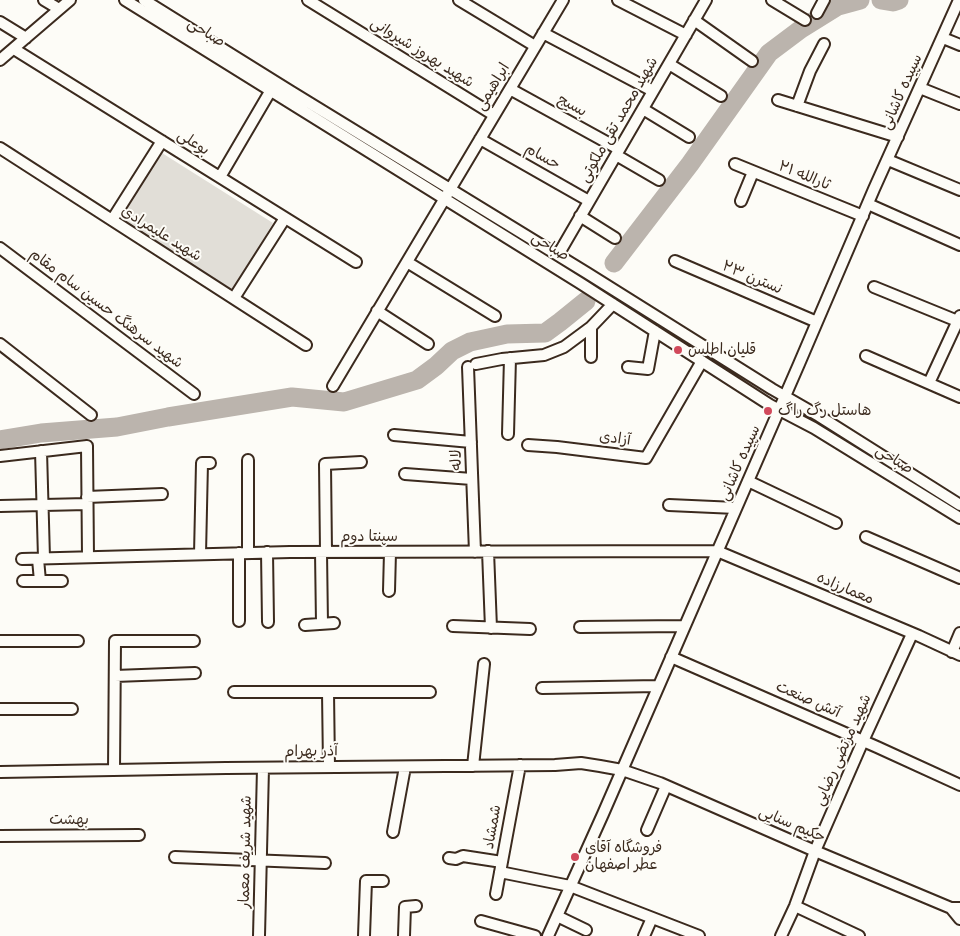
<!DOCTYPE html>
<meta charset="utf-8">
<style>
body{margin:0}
canvas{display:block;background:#fdfcf7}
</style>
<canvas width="960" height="936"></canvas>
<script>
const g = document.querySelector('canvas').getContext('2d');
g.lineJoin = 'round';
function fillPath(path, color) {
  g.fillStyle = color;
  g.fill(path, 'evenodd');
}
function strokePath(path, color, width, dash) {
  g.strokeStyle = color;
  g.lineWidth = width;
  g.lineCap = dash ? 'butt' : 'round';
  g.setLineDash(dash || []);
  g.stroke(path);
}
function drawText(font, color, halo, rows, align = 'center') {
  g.font = font + ' Sriracha,"Playpen Sans Arabic",sans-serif';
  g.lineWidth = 4;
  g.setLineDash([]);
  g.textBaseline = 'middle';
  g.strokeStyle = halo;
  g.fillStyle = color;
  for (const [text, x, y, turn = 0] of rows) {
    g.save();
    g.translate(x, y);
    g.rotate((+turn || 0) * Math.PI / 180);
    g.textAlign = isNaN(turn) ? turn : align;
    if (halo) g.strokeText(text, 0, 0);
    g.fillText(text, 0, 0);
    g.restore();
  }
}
fillPath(new Path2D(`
 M162,153L273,223L233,290L119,217Z`), '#e1ded7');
strokePath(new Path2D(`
 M881,0L893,2L899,0
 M614,263L690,164L769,53L801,29L838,6L860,0
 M0,440L41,433L117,427L168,417L292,397L344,402L417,380L436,366L452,351L470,342L507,334L545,333L560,322L586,301`), '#bbb4ad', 19);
const minor = new Path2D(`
 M44,0L59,9
 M125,0L580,283L770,405L814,428L960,518
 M144,0L290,91L587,273L772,389L819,416L960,505
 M308,0L494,115
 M459,0L535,46
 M618,0L686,35
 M772,0L805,20
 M817,13L824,0
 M694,20L752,61
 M0,22L26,38
 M543,33L653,91
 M943,38L960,45
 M14,49L356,262
 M0,60L70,0
 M669,64L721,96
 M920,88L960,104
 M510,89L619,149
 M778,100L898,137
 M797,106L810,71L824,44
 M643,109L689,137
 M480,139L589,201
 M0,148L306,345
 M616,155L659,180
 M888,160L960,190
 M735,164L863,216
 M220,177L271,90
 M741,201L753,172
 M868,204L960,245
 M580,216L615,238
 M112,220L162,141
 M0,248L194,394
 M558,255L706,0
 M675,261L817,322
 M407,262L495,316
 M874,287L960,322
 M234,298L285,218
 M377,311L428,344
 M0,344L91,415
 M866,356L960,397
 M591,357V327
 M476,364L502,359L544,355L564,347L591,327L613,304
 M468,367L475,552
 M628,367L648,369L655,331
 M929,383L960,316
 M333,386L563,0
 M508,434L510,358
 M394,435L471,442
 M528,445L557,447L646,458L702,361
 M41,451L44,558
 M0,456L87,446L88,557
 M405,474L472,479
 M748,481L836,523
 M87,497L162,494
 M669,505L736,508
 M0,506L87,504
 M866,537L960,578
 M488,551L491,628
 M267,552L268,622
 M321,552L322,624
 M326,552L325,464L361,462
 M248,553V460
 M200,554L202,463H210
 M22,559L290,552L717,551L919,636L960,655
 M38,559L40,581
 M23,581H62
 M389,591L390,552
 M239,621V553
 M305,625L334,623
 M453,626L530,629
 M580,627L684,626
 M0,641H78
 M952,652L960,633
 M671,657L877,747L960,785
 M115,676L195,673
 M542,688L658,686
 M234,692H430
 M328,692L329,767
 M0,709H72
 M473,766L484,664
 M114,770L115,641H194
 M0,772L226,768L555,765L581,763L600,766L622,770L660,783L815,851L951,908H960
 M647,830L666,786
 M393,832L405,767
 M0,836L139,835
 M175,857L325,863
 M449,858L456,859L463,856L502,862
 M500,872L570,886L699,936
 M496,894L520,765
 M795,906L859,936
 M951,908L960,919
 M557,916L586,930
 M481,921L535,936
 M259,936L263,768
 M364,936L366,881H383
 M404,936L405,907L416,906
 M548,936L603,814L799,364L874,189L959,0
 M644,936L652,918
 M781,936L795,906L815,851L863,741L912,634`);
strokePath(minor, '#3b2a1e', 14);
strokePath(minor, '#fdfcf7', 10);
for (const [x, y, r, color] of [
 [678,350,5,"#d1495b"],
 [768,411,5,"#d1495b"],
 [575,857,5,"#d1495b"]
]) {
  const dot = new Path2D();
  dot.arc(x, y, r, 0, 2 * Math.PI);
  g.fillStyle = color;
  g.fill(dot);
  strokePath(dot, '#fdfcf7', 2);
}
drawText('15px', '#3b2a1e', '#fdfcf7', [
 ["صباحی",206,33,32],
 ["شهید بهروز شیروانی",422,53,32],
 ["ابراهیمی",493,87,-59],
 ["سپیده کاشانی",902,92,-66],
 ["بسیج",572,106,29],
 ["شهید محمد تقی ملکوتی",619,120,-60],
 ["بوعلی",193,143,32],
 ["حسام",542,157,29],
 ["ثارالله ۲۱",804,176,22],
 ["شهید علیمرادی",161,234,32],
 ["صباحی",550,247,32],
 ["نسترن ۲۳",752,278,23],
 ["شهید سرهنگ حسین سام مقام",106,309,37],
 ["آزادی",615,439,7],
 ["لاله",457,460,-92],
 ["صباحی",894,460,32],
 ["سپیده کاشانی",740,463,-66],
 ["سپنتا دوم",369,537],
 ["معمارزاده",845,589,23],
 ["آتش صنعت",808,700,24],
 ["شهید مرتضی رضایی",843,750,-66],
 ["آذر بهرام",311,752,-1],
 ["بهشت",69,820],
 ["حکیم سنایی",792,825,23],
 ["شمشاد",493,827,-80],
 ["شهید شریف معمار",246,852,-89]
]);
drawText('15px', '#3b2a1e', '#fdfcf7', [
 ["قلیان اطلس",688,350],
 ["هاستل رگ راگ",778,411],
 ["فروشگاه آقای",585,848],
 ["عطر اصفهان",585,865]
], 'left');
</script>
